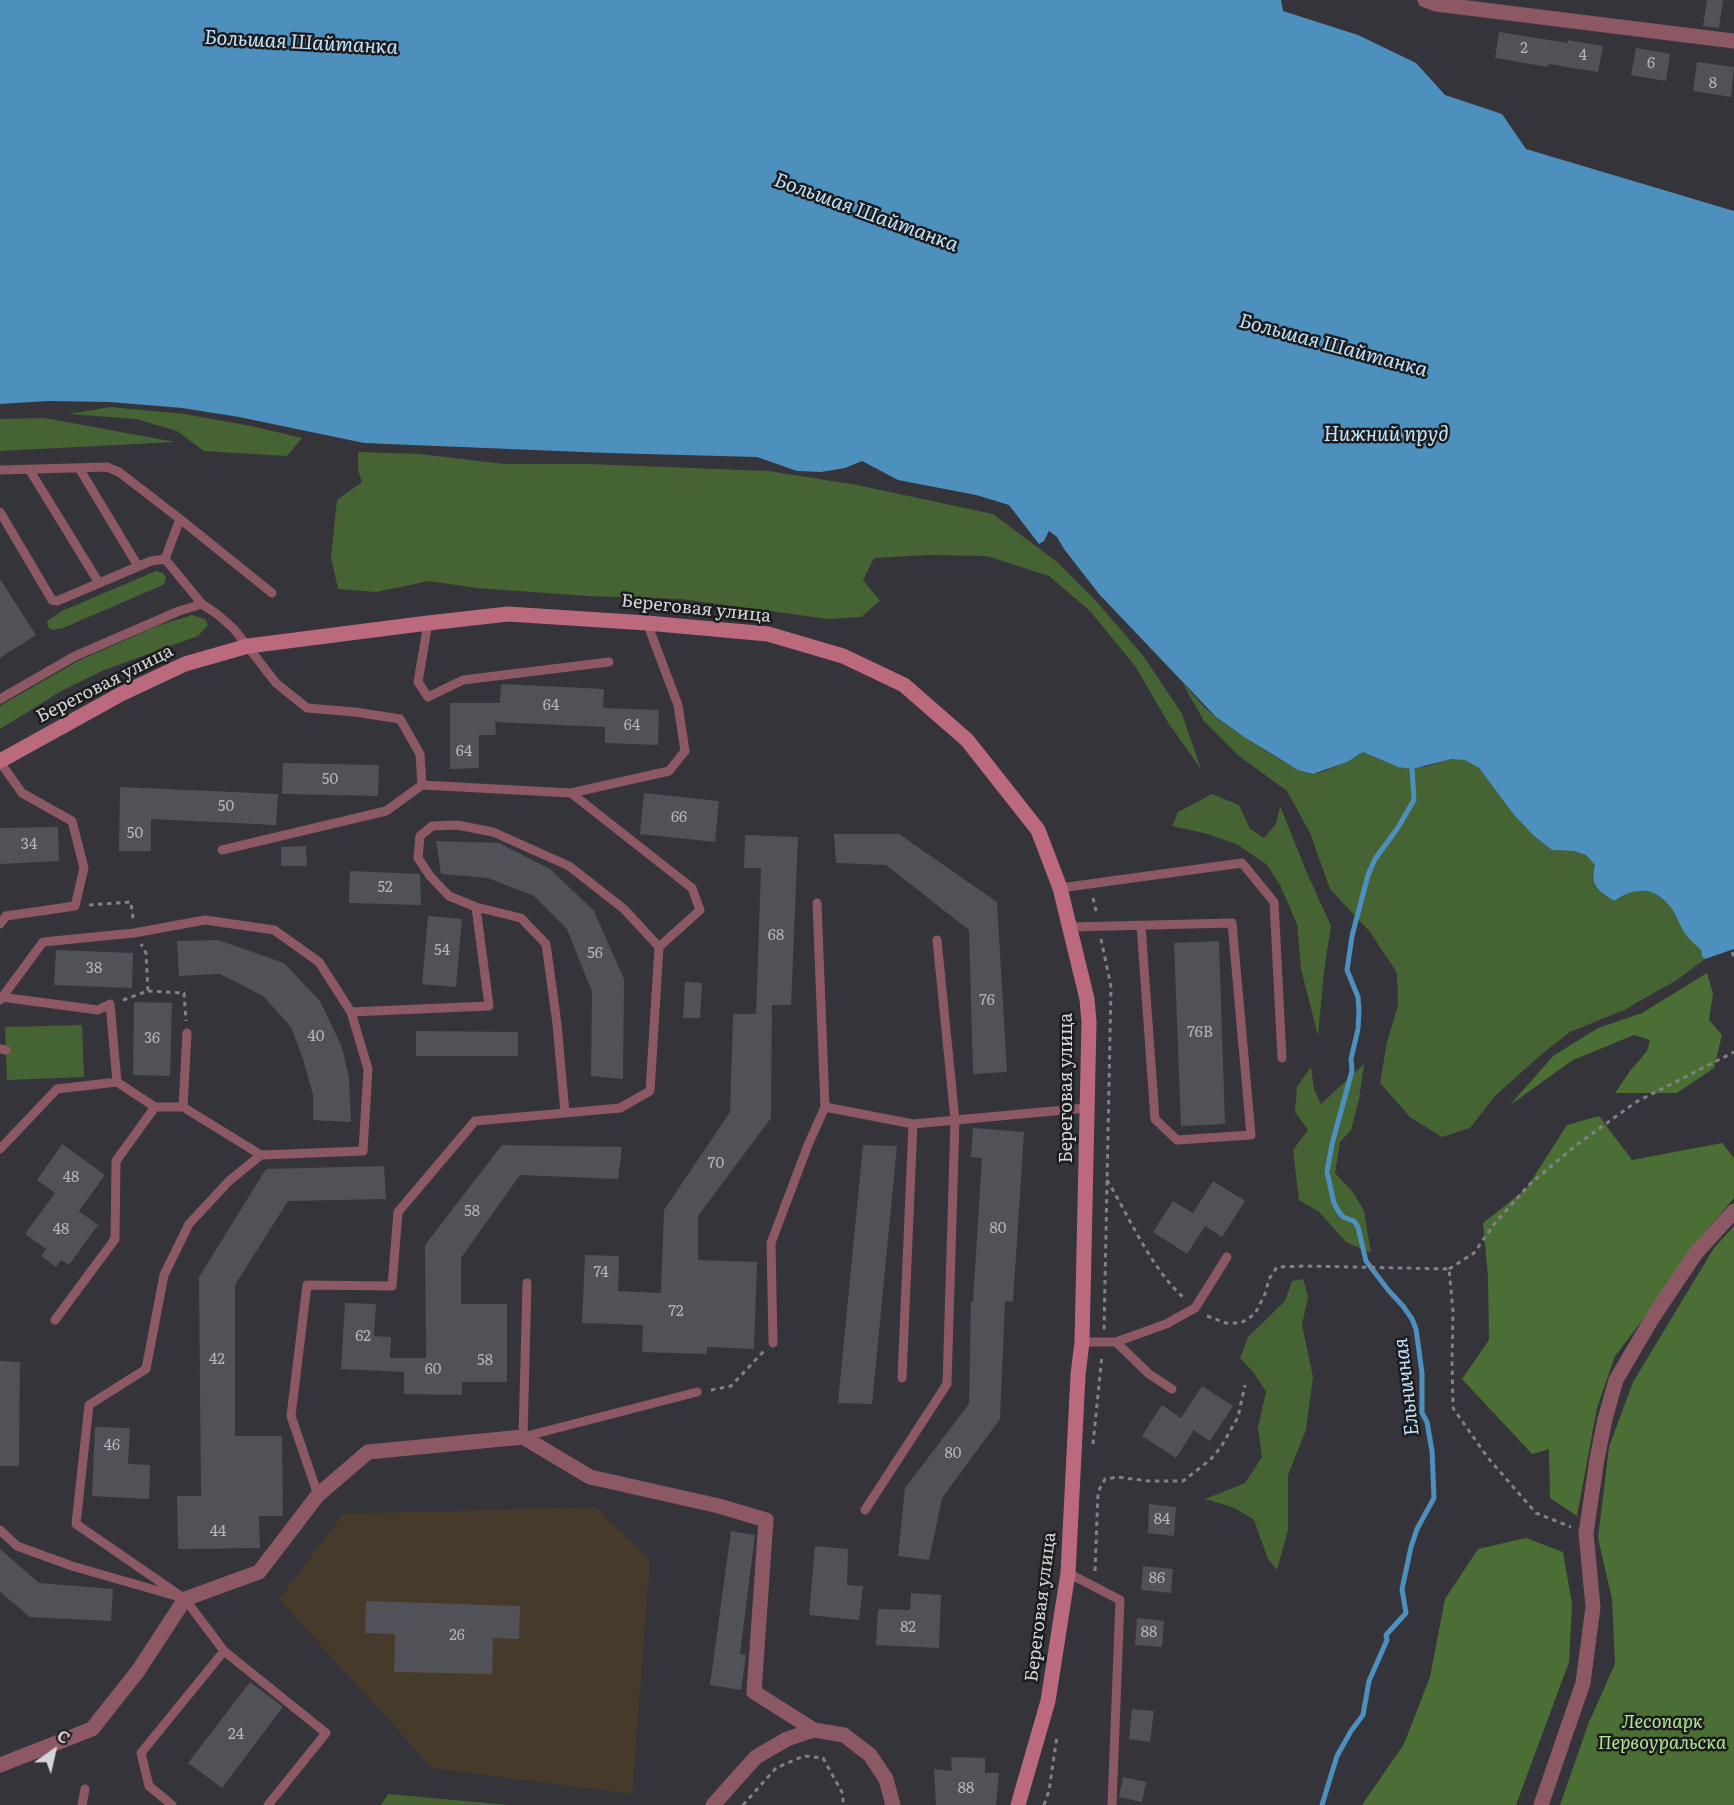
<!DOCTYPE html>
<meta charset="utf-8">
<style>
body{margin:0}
#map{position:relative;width:1734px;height:1805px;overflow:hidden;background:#34343a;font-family:Literata,serif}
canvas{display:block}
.north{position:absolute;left:24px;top:1721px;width:60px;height:60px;-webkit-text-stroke:4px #1c1c1f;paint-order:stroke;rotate:34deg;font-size:16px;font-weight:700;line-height:24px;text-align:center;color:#d4d5d9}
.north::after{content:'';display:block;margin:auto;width:21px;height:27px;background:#d4d5d9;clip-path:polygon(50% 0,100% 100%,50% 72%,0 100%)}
</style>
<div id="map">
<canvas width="1734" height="1805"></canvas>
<div class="north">С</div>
</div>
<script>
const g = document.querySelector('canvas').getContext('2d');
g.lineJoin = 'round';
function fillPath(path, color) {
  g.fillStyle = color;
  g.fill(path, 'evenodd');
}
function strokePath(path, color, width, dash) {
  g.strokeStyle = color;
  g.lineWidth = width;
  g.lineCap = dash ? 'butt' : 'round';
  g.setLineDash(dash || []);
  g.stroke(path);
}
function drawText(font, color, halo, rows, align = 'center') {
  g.font = font + ' Literata,serif';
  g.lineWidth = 5;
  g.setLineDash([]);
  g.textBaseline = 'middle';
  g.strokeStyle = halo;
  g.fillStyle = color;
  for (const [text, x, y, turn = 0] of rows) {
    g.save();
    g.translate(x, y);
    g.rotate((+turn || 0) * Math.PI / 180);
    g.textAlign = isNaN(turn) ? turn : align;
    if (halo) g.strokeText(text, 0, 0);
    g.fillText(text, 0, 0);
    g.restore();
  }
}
fillPath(new Path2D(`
 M596,1507L650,1560L632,1794L432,1768L279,1599L343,1514Z`), '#463a2b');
fillPath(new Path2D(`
 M110,407L184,414L251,426L302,438L287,456L204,451L177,431L136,419L69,414Z
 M45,418L175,442L0,451V419Z
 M358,452L420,454L504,464H588L769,471L857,485L993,514L1057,562L1097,602L1144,657L1182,714L1201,769L1169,724L1135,666L1090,611L1049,576L987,556L928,555L874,558L863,580L880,601L861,617L828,619L681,599L587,596L477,588L429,581L376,592L338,589L331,557L337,500L362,482L358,470Z
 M156,571L163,573L166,578L164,584L156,588L63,628L52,630L48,627L47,621L62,611Z
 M192,615L205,619L208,625L198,636L104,670L63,690L0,729V706L3,704L78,661L157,626Z
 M1182,682C1193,694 1204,708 1217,718C1231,729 1298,774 1313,774C1323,774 1354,758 1363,752L1398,767H1425L1452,759H1465L1479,768L1514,815L1534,836L1552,850L1574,851L1586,855L1595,865C1588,886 1598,890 1614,901C1638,885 1659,887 1674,912C1678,919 1680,927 1685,933C1689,940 1696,945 1701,950L1702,957L1705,959L1677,980L1624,1010L1570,1032L1543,1053L1495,1096L1470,1128L1442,1137L1411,1118L1380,1083L1387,1042L1398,1005L1397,973L1370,932L1330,889L1310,833L1287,791L1239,756L1204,721Z
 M1212,794L1239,805L1250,829L1264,838L1276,824L1280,806L1307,873L1331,926L1324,971L1318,1036L1301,969L1297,924L1280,885L1266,864L1238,845L1208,834L1172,826L1178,812Z
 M82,1025L84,1077L7,1080L5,1027Z
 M1364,1064L1359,1099L1351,1130L1340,1142L1335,1173L1353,1192L1364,1211L1371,1253L1346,1242L1319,1212L1299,1200L1293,1150L1308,1130L1295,1112L1297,1087L1311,1067L1314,1089L1321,1104Z
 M1303,1279L1308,1297L1302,1325L1313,1377L1306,1430L1288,1475V1530L1277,1570L1268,1559L1254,1520L1235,1508L1205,1499L1245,1483L1262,1457L1258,1427L1266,1392L1254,1373L1240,1358L1248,1337L1285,1301L1292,1281Z
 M388,1794L509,1805H381Z`), '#466433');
fillPath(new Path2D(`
 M1707,973L1713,994L1709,1020L1722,1035L1714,1068L1677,1093H1615L1630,1071L1647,1051L1650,1040L1634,1035L1573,1060L1510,1105L1553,1056L1598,1028L1642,1013Z
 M1599,1116L1632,1160L1722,1143L1734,1158V1198L1696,1243L1650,1310L1615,1356L1597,1408L1577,1516L1550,1498L1549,1449L1532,1454L1462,1379L1489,1340L1488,1277L1483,1223L1526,1189L1567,1125Z
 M1734,1226V1805H1560L1589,1722L1615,1664L1612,1599L1598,1538L1609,1447L1633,1382L1714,1248Z
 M1526,1538L1563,1552L1572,1604L1569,1662L1516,1805H1362L1404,1744L1430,1677L1445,1599L1478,1549Z`), '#4a6e33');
fillPath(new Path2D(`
 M0,0H1281L1283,11L1358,35L1416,63L1445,95L1502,114L1526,149L1734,211V949L1705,959L1702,957L1701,950C1696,945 1689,940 1685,933C1680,927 1678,919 1674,912C1658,887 1638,885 1614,901C1598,890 1589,886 1595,865L1586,855L1574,851L1552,850L1534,836L1514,815L1479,768L1465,760L1452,759L1412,769L1398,767L1363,752L1347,762L1313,774L1298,770L1244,737L1216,717L1099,594L1064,549L1057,537L1049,531L1044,541L1039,544L1009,505L976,495L898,480L862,461L845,468L821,472L797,471L757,457L607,453L364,443L239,417L182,408L110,402L48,401L0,404Z`), '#4d8fbd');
strokePath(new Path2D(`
 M1322,1805L1337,1756L1351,1731L1363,1715L1369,1681L1387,1640L1386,1635L1406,1613L1402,1589L1411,1547L1417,1529L1434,1498L1432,1451L1427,1422L1422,1413V1373L1416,1329L1412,1319L1403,1306L1389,1291L1366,1261L1358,1227L1354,1221L1343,1217L1339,1212L1334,1203L1327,1172L1332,1144L1352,1071L1351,1059L1358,1029L1359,1010L1358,997L1347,970L1352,936L1368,875L1375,859L1397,829L1414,800L1412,769`), '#4d8fbd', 5);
fillPath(new Path2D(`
 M1707,0H1723L1719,28L1703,26Z
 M1499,32L1568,43V40L1603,46L1598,72L1549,64L1548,67L1495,58Z
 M1636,48L1670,54L1666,81L1631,75Z
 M1697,62L1734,67L1731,97L1693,91Z
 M0,579L36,635L0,658Z
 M501,684L604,689L603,708L659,710L658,745L605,743V727L495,722L496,735H479V768L450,769V703H500Z
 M283,763L379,765L378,796L282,794Z
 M120,787L278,794L276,825L151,819V851H119Z
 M644,793L719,801L715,842L640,834Z
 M58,827L59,861L0,864V828Z
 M834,834H899L997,902L1007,1072L973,1074L969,930L886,865L836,863Z
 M745,835L798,837L791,1005H772L771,1118L698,1216V1260L757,1262L754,1349L707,1347V1354L642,1352L643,1325L582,1323L585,1255L619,1256L618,1291L661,1293L664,1210L730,1112L733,1014H756L761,868H744Z
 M436,841L499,843L550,869L594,911L624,979L623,1079L591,1076L592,992L567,929L534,896L488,878L441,874Z
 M306,846L307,866H281V847Z
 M350,871L420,874L421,905L349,903Z
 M428,916L462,919L456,987L422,984Z
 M218,940L284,963L320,1001L342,1047L349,1078L351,1122L313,1120V1095L303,1059L291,1027L263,996L220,974L179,976L177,941Z
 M1219,941L1225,1124L1181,1126L1174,943Z
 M56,950L133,953L132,988L54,985Z
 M685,982L702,983L700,1018H683Z
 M134,1002L172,1003L170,1076L133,1075Z
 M416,1031L518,1032V1056H416Z
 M973,1128L1024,1132L1013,1302L1005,1301L1000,1419L942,1498L929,1560L898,1556L905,1488L969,1404L971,1302H973L982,1158L971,1157Z
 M62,1144L105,1175L79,1211L98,1225L69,1265L61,1260L56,1267L41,1256L46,1249L25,1234L55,1193L37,1180Z
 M502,1145L622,1147L618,1179L520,1175L461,1258V1304H507V1382H462V1395L404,1394V1372L341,1369L345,1303L376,1304L374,1336L391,1337L390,1358H426L425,1245Z
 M863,1145L897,1146L872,1404L838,1403Z
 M384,1166L386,1199L288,1201L235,1285V1436H282L283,1516H259L260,1548L178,1549L177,1496H201L199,1277L266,1169Z
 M1213,1181L1245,1201L1222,1237L1205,1226L1187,1254L1153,1232L1173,1201L1193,1213Z
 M0,1361L20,1362L19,1466H0Z
 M1202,1386L1233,1406L1210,1441L1194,1430L1176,1458L1142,1436L1162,1405L1181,1418Z
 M95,1427L130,1428L128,1464L150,1465L149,1499L92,1496Z
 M1149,1504L1176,1507L1174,1536L1148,1533Z
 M731,1531L755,1535L740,1654L746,1655L741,1690L710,1685Z
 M815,1546L848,1549L847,1585L863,1586L859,1620L809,1615Z
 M0,1549L39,1583L113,1589L111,1621L30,1617L0,1592Z
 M1143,1566L1173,1569L1171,1593L1141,1590Z
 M911,1593L941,1595L939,1648L876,1645L878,1609L910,1610Z
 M366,1601L520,1606L519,1639L493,1638L492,1674L394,1672L395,1634L365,1633Z
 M1137,1618L1164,1621L1162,1647L1135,1645Z
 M250,1682L283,1707L222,1788L188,1763Z
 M1132,1709L1154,1711L1150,1742L1129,1739Z
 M951,1757L985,1758V1773H999L996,1805H936L934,1769L952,1771Z
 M1123,1777L1146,1782L1142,1802L1119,1797Z`), '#515158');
strokePath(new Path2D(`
 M1093,898L1097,915
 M89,905L131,902L133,919
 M1101,939L1111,987L1104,1330
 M1732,952L1734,957
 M148,991L184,993L186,1021
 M123,1000L148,991L146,953L141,944
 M1107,1180C1130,1218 1151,1269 1185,1299
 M1449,1269L1474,1253L1495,1223L1530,1184L1575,1146L1636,1102L1734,1052
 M1207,1316L1226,1323H1241L1255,1314L1265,1294L1269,1279L1277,1267L1306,1266L1449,1269L1453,1311L1452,1360L1453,1408L1488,1458L1536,1513L1571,1527
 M711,1390L731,1386L764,1351
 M1093,1444L1102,1355
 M1095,1571L1098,1492L1105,1479L1117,1477L1148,1481H1183L1210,1460L1221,1447L1238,1417L1245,1385
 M743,1805L776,1768L804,1756L823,1758L843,1794V1805
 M1044,1805L1049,1791L1057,1736`), '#818287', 3, [4.5, 4.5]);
strokePath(new Path2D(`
 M79,468L138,566
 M29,469L99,583
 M0,470L107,467L119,472L180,519
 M0,512L52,600L57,601L151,561L165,559L202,604L217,614L234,629L276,683L307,708L355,712L400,719L420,754L422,785L571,793L692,888L700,910L659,947L650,1091L620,1108L565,1113L557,1024L546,944L521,918L476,907L489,1006L351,1012
 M165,559L180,519L272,593
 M428,623L418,682L428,697L463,680L609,662
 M0,699L75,656L179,611L202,604
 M0,762L22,793L72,821L84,868L75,906L6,916L0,924
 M571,793L669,771L685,751L678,705L647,623
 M222,850L386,811L422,785
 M1060,888L1242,863L1274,902L1282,1058
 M476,907L449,896L430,876L418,858L420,836L432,826L457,825L493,832L569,866L624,909L659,947
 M1070,927L1232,923L1251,1135L1177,1140L1155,1119L1141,926
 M1,997L98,1010L110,1004L117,1082
 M0,1000L43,942L134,933L205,920L274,930L319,962L351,1012L368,1069L363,1151L261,1155L183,1107H155L117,1082L57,1089L0,1149
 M0,1049L6,1050
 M183,1107L187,1033
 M825,1107L913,1124
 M261,1155L229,1181L189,1224L164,1275L146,1369L89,1405L76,1524L185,1599L224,1651L326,1733L268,1805
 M527,1283L523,1437L697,1392
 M55,1320L115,1239L116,1161L155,1107
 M1082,1342H1116L1149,1374L1172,1389
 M1116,1342L1166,1324L1195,1308L1227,1257
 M773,1343L771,1243L808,1145L825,1107L817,903
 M902,1378L913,1124L1086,1108
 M318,1495L291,1416L307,1285L392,1286L398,1212L475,1121L565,1113
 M865,1510L947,1384L955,1120L937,940
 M0,1530L17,1546L72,1566L176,1596
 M1068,1573L1120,1600L1112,1805
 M82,1805L85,1789
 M172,1805L149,1786L141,1753L224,1651`), '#8c5864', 9);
strokePath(new Path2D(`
 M1425,0L1436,4L1734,41
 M0,1765L92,1729L138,1671L185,1599L259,1572L318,1495L368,1452L523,1437L590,1477L719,1506L766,1520L754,1692L814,1730
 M713,1805L756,1757L787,1739L814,1730L844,1735L870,1755L886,1779L893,1805`), '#8c5864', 15);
strokePath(new Path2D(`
 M1541,1805L1583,1683L1593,1607L1586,1533L1597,1459L1605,1419L1616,1380L1653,1317L1696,1253L1734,1211`), '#8c5864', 15);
strokePath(new Path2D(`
 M0,761L121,694L185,664L248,646L428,623L508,614L647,623L768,634L843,656L904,685L967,740L1038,830L1060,888L1087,999L1089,1022L1082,1342L1078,1375L1068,1573L1048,1701L1018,1805`), '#bb6a7e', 15);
drawText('15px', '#b3b4b9', null, [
 ["2",1524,49],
 ["4",1583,56],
 ["6",1651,64],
 ["8",1713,84],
 ["64",551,706],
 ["64",632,726],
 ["64",464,752],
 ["50",330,780],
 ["50",226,807],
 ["66",679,818],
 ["50",135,834],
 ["34",29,845],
 ["52",385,888],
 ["68",776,936],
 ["54",442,951],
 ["56",595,954],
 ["38",94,969],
 ["76",987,1001],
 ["76В",1200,1033],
 ["40",316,1037],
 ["36",152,1039],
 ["70",716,1164],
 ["48",71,1178],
 ["58",472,1212],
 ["80",998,1229],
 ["48",61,1230],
 ["74",601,1273],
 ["72",676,1312],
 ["62",363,1337],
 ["42",217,1360],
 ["58",485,1361],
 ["60",433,1370],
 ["46",112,1446],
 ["80",953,1454],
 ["84",1162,1520],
 ["44",218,1532],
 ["86",1157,1579],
 ["82",908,1628],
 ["88",1149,1633],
 ["26",457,1636],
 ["24",236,1735],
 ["88",966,1789]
]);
drawText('18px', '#d4d5d9', '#1c1c1f', [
 ["Береговая улица",696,609,6],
 ["Береговая улица",105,684,-27],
 ["Береговая улица",1067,1088,-90],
 ["Береговая улица",1041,1607,-83]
]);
drawText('italic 18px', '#b1e791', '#1c1c1f', [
 ["Лесопарк",1662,1723],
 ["Первоуральска",1662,1744]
]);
drawText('italic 20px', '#c1e4fd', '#1c1c1f', [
 ["Большая Шайтанка",301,43,3],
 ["Большая Шайтанка",866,213,20],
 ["Большая Шайтанка",1333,346,15],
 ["Нижний пруд",1386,435],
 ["Ельничная",1407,1387,-97]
]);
</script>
